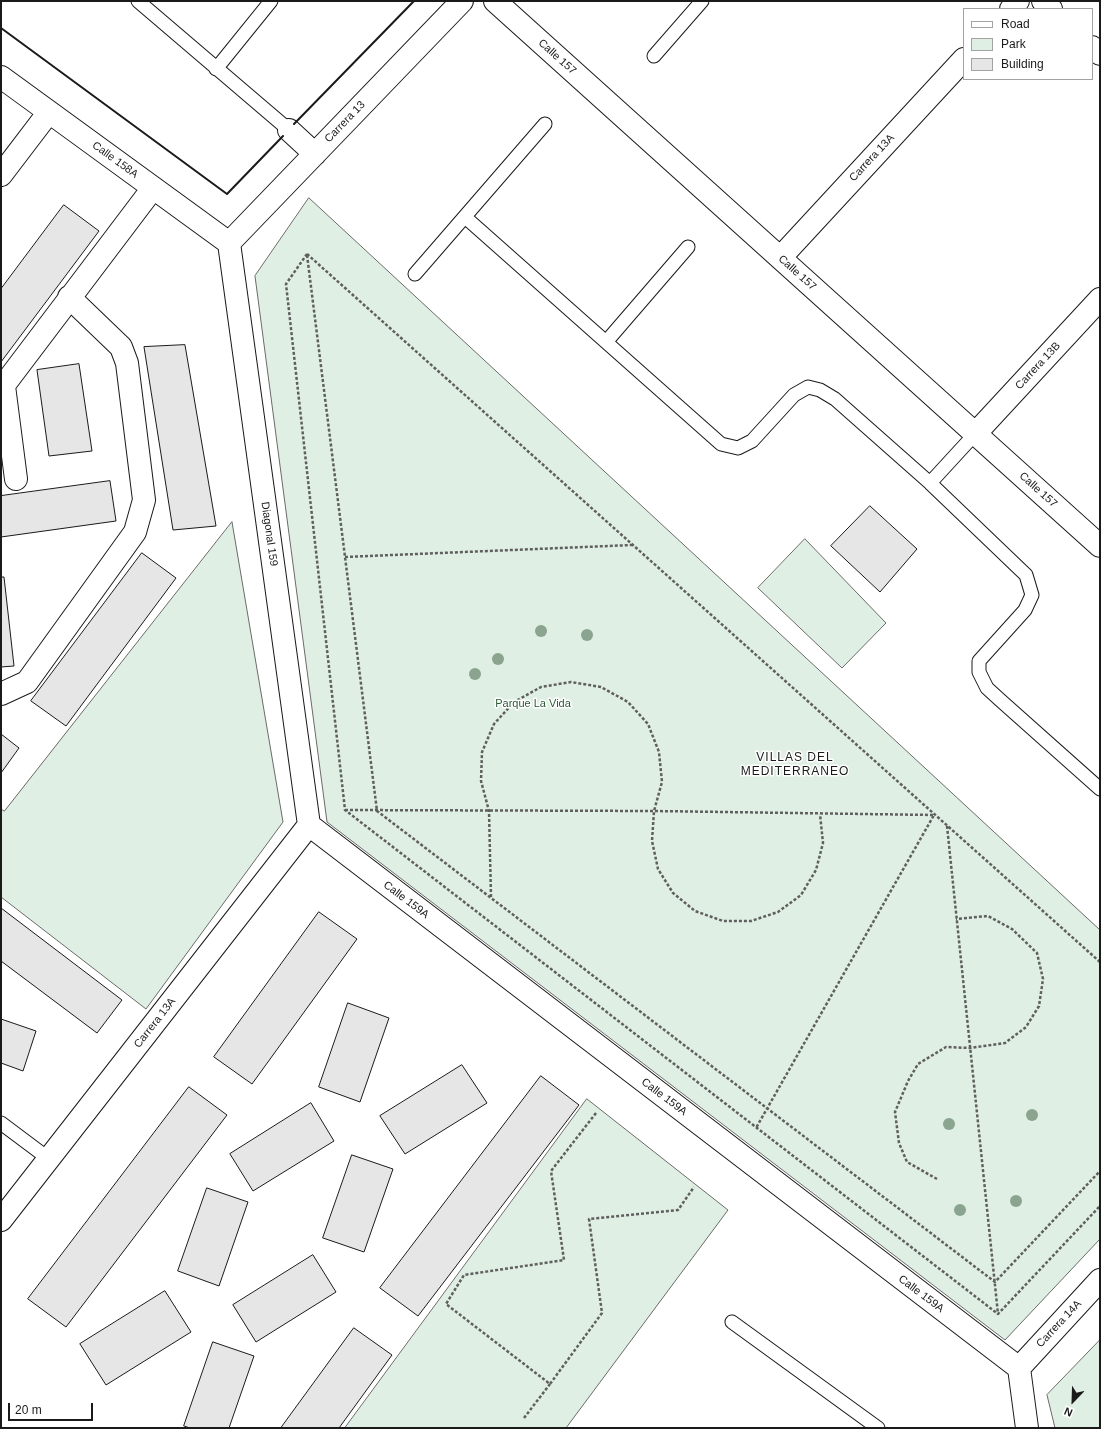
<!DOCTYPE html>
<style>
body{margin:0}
#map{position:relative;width:1101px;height:1429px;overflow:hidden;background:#fff;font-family:Arial,sans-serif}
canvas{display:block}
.frame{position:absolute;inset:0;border:2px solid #1a1a1a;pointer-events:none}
.legend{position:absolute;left:963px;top:8px;width:130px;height:72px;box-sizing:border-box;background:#fff;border:1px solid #a3a3a3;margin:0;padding:5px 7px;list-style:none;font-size:12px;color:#1a1a1a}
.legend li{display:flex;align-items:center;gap:8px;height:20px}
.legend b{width:20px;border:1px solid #a3a3a3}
.north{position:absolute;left:1053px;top:1381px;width:40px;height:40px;-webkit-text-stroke:3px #fff;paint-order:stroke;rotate:203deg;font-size:11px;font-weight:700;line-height:16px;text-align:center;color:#1a1a1a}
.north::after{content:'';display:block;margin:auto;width:14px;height:18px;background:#1a1a1a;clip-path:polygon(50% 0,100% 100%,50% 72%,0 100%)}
.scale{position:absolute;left:8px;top:1403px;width:85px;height:18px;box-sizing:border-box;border:2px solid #1a1a1a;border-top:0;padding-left:5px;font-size:12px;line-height:14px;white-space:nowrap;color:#1a1a1a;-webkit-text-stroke:3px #fff;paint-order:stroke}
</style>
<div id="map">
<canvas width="1101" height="1429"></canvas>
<div class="frame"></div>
<ul class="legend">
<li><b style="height:5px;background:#fff"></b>Road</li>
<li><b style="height:11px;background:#e0efe3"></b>Park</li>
<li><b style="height:11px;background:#e6e6e6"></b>Building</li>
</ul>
<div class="north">N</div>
<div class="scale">20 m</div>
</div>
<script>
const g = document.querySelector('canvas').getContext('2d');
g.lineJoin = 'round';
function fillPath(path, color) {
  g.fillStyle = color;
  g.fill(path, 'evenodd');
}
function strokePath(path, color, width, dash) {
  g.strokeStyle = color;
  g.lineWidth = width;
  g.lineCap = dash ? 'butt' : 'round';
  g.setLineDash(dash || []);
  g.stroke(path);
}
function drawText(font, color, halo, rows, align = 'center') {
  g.font = font + ' Arial,sans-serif';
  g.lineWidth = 3;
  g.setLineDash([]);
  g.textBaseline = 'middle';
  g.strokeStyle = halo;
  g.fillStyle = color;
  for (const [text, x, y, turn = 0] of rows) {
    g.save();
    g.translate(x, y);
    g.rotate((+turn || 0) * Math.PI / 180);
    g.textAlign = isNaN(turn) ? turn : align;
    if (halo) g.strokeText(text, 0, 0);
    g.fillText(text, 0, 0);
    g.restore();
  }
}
const green = new Path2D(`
 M309,198L1100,930V1239L1005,1340L327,822L255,276Z
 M232,522L283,822L146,1009L1,897V809L4,811Z
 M805,539L886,623L842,668L758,588Z
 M587,1099L728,1210L566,1428H345Z
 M1100,1340V1428H1055L1047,1395Z`);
fillPath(green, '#e0efe3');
strokePath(green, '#6a6a6a', 1);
const building = new Path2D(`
 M64,205L99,231L1,362V289Z
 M185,345L216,526L173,530L144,347Z
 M79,364L92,451L49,456L37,370Z
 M110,481L116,521L1,537V496Z
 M870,506L917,549L880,592L831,546Z
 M142,553L176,578L66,726L31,701Z
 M1,577H4L14,666L1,667Z
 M1,734L19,748L1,773Z
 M1,908L122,1000L97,1033L1,961Z
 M319,912L357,939L252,1084L214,1057Z
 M348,1003L389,1018L360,1102L319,1087Z
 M1,1019L36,1031L23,1071L1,1063Z
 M462,1065L487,1103L405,1154L380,1116Z
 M541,1076L579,1105L418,1316L380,1288Z
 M189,1087L227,1115L66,1327L28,1299Z
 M311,1103L334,1141L253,1191L230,1154Z
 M352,1155L393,1169L364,1252L323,1238Z
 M207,1188L248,1202L219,1286L178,1271Z
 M313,1255L336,1292L256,1342L233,1305Z
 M165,1291L191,1332L106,1385L80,1344Z
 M354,1328L392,1355L339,1428H281Z
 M213,1342L254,1356L229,1428H190L184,1426Z`);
fillPath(building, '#e6e6e6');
strokePath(building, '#1a1a1a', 1);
const lane = new Path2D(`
 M138,1L289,130
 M654,56L702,1
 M216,69L271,1
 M465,217L721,444L738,448L752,441L794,395L808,387L820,390L835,399L930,483L1026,575L1032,595L1025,610L979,661V672L987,688L999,699L1100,789
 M415,274L545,124
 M606,342L688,247
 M930,483L975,434
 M1,1123L49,1159
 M732,1322L878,1428`);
const street = new Path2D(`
 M495,1L1100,546
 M1043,1L1051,9
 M1011,9L1018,1
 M1092,47L1100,54
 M1,77L229,243
 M289,130L315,154
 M1,175L49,112
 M229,243L309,825
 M229,243L462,1
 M780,258L964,59
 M4,386L16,479
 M1,389L153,188
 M975,434L1100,299
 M1,694L27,682L135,532L144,500L127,363L121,347L69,297
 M309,825L1019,1368
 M1,1220L309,825
 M1019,1368L1100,1280
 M1019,1368L1027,1428`);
strokePath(lane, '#1a1a1a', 15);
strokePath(street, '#1a1a1a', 24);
strokePath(new Path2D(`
 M307,254L286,284L345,810L998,1314L1100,1206
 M307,254L1100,962
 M307,255L377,811L995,1282L1100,1171
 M345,557L632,545
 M345,810L654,811L934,815L756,1128
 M947,826L998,1314
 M491,897L489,811L481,781L482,752L494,724L514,702L541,687L571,682L601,687L628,702L648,724L659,752L662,782L654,811L652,841L658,869L673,893L695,911L723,921H751L778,912L801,895L816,870L823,843L820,814
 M596,1113L551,1171L564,1260L464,1275L446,1304L550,1384L602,1313L589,1219L678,1210L694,1187
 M937,1179L907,1162L899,1143L895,1112L908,1081L918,1064L946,1047L970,1048L1005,1043L1026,1027L1039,1006L1043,979L1037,953L1012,929L988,916L956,919
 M524,1418L550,1384`), '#5f5f5f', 2.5, [3, 2]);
strokePath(lane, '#fff', 13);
strokePath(street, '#fff', 22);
strokePath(new Path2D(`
 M1,28L227,194L283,136
 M294,124L414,1`), '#1a1a1a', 2);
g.fillStyle = '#8aa48f';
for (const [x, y] of [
 [541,631],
 [587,635],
 [498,659],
 [475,674],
 [1032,1115],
 [949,1124],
 [1016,1201],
 [960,1210]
]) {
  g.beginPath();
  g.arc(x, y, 6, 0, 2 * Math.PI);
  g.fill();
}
drawText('11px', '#1a1a1a', '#fff', [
 ["Calle 157",557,57,42],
 ["Carrera 13",345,122,-46],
 ["Carrera 13A",872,158,-47],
 ["Calle 158A",115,160,36],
 ["Calle 157",797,273,42],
 ["Carrera 13B",1038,366,-47],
 ["Calle 157",1038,490,42],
 ["Diagonal 159",269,534,82],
 ["Calle 159A",406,900,37],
 ["Carrera 13A",155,1023,-52],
 ["Calle 159A",664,1097,37],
 ["Calle 159A",921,1294,37],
 ["Carrera 14A",1059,1324,-47]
]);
drawText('11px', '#2b5a34', '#fff', [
 ["Parque La Vida",533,704]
]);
g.letterSpacing = '1px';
drawText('12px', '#1a1a1a', '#fff', [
 ["VILLAS DEL",795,758],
 ["MEDITERRANEO",795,772]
]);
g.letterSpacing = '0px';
</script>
